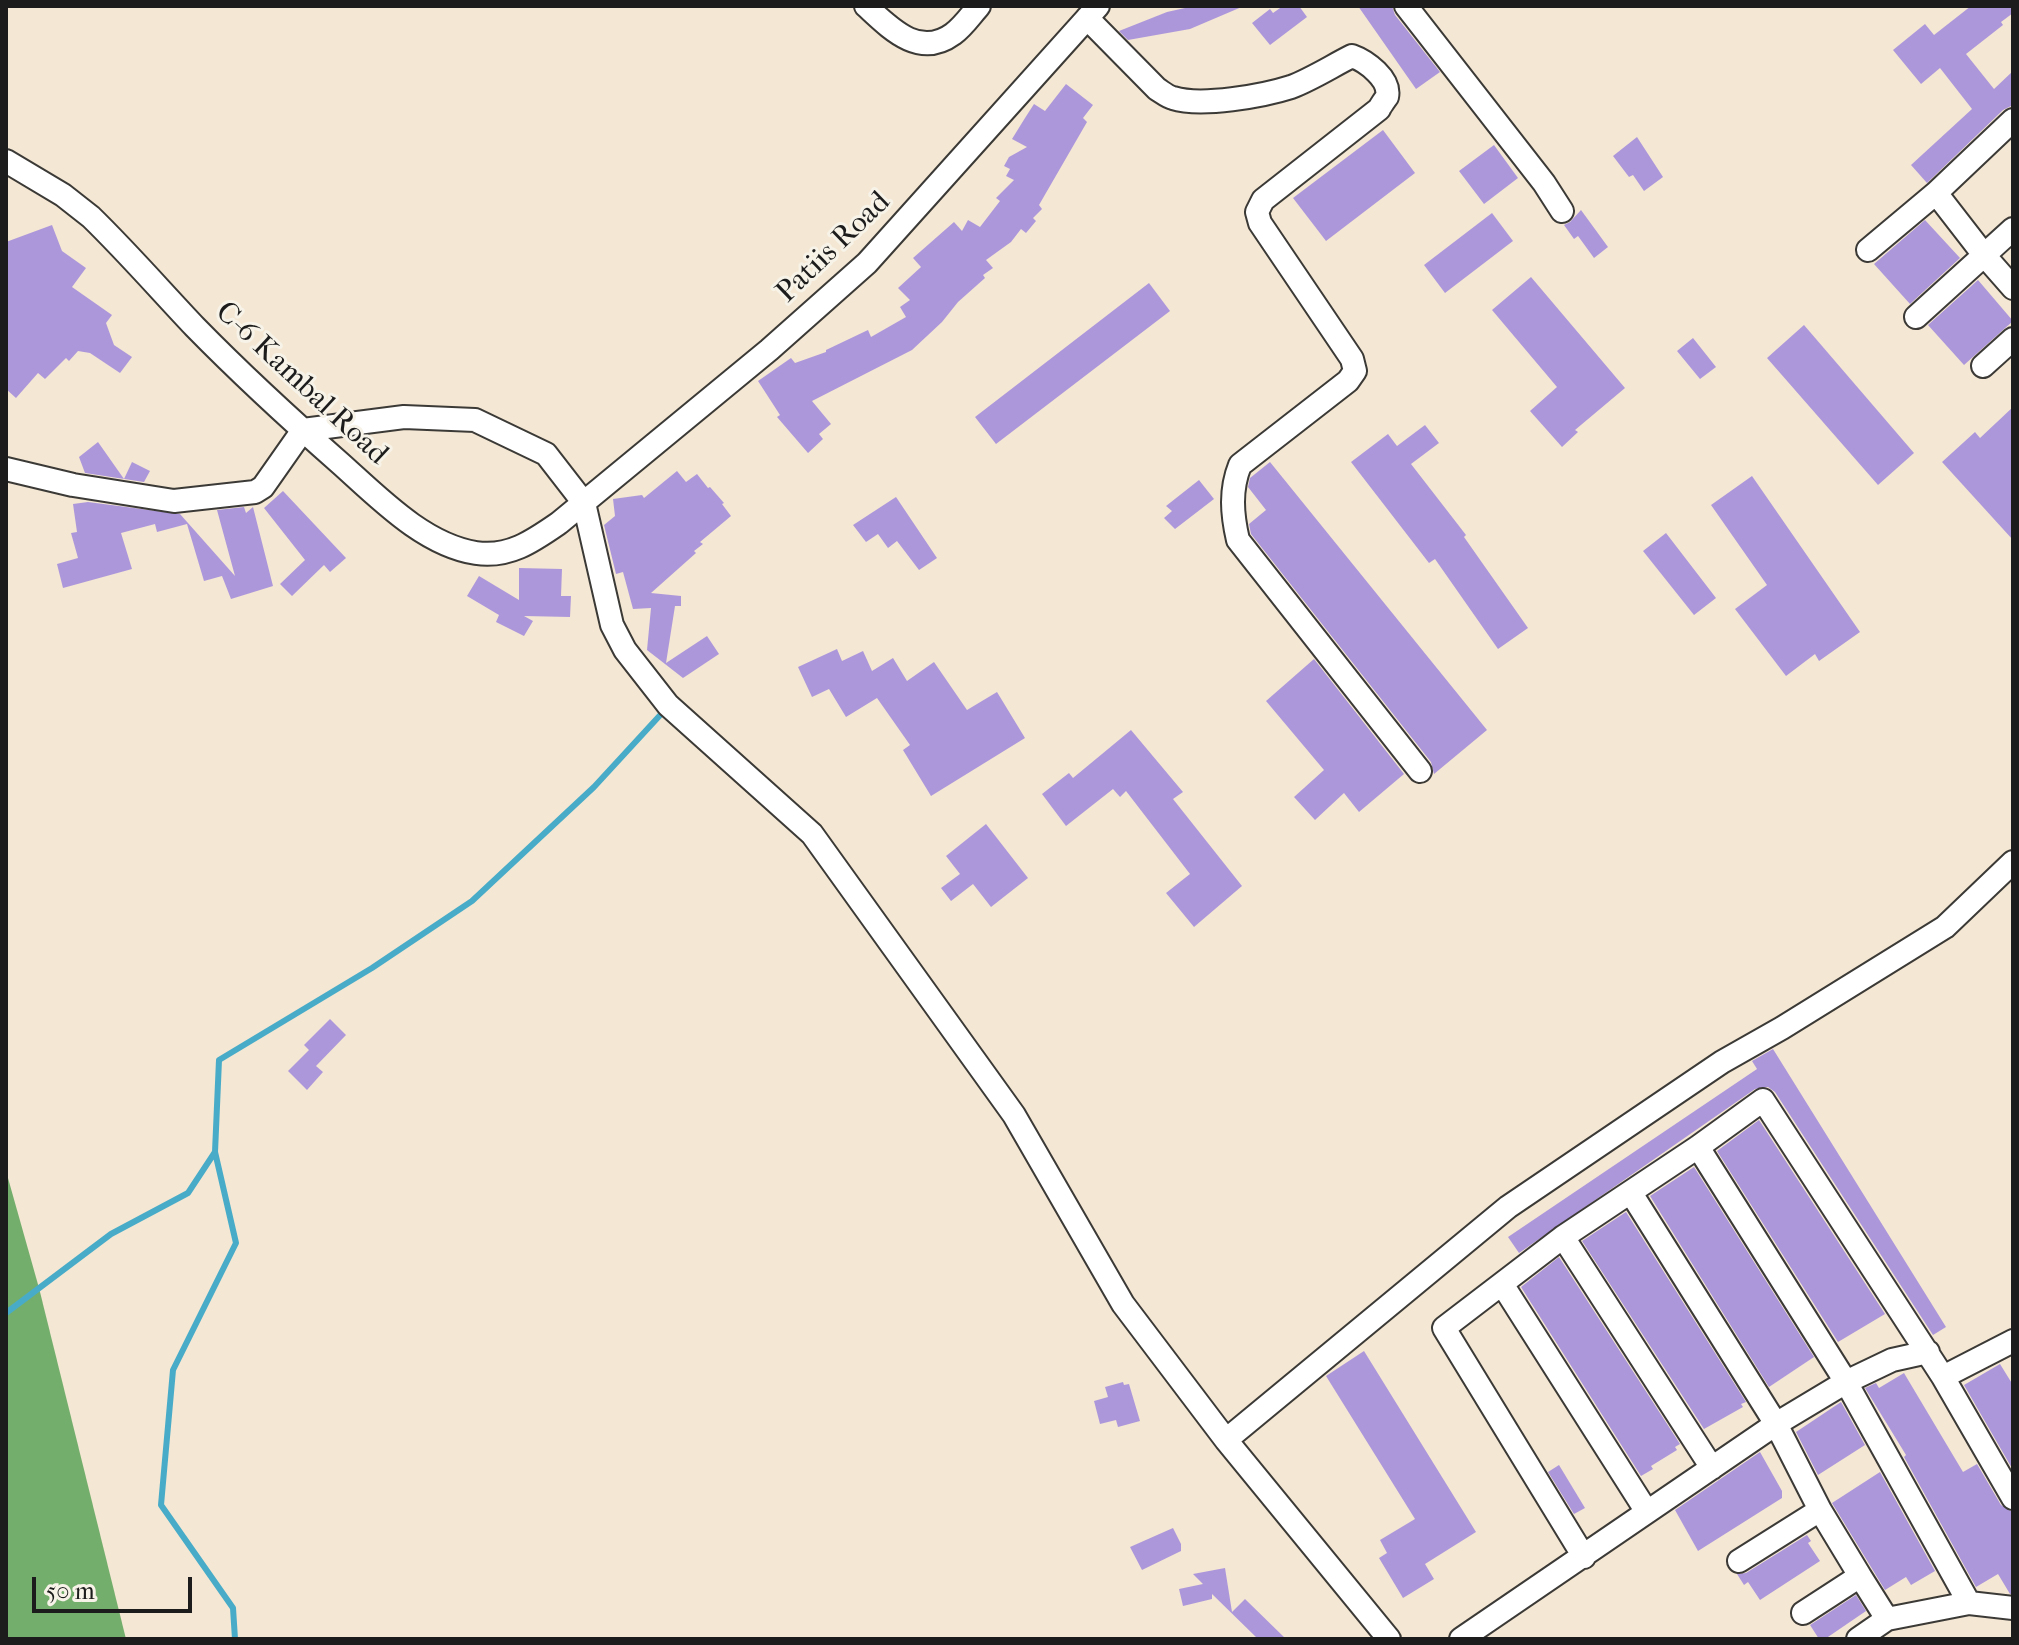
<!DOCTYPE html>
<style>
body{margin:0}
#map{position:relative;width:2019px;height:1645px;overflow:hidden;background:#f4e7d3;font-family:"IM FELL French Canon",serif}
canvas{display:block}
.frame{position:absolute;inset:0;border:8px solid #1c1c1c;pointer-events:none}
.scale{position:absolute;left:32px;top:1577px;width:160px;height:36px;box-sizing:border-box;border:4px solid #1c1c1c;border-top:0;padding-left:10px;font-size:24px;line-height:28px;white-space:nowrap;color:#1c1c1c;-webkit-text-stroke:6px #f7f3e8;paint-order:stroke}
</style>
<div id="map">
<canvas width="2019" height="1645"></canvas>
<div class="frame"></div>
<div class="scale">50 m</div>
</div>
<script>
const g = document.querySelector('canvas').getContext('2d');
g.lineJoin = 'round';
function fillPath(path, color) {
  g.fillStyle = color;
  g.fill(path, 'evenodd');
}
function strokePath(path, color, width, dash) {
  g.strokeStyle = color;
  g.lineWidth = width;
  g.lineCap = dash ? 'butt' : 'round';
  g.setLineDash(dash || []);
  g.stroke(path);
}
function drawText(font, color, halo, rows, align = 'center') {
  g.font = font + ' "IM FELL French Canon",serif';
  g.lineWidth = 6;
  g.setLineDash([]);
  g.textBaseline = 'middle';
  g.strokeStyle = halo;
  g.fillStyle = color;
  for (const [text, x, y, turn = 0] of rows) {
    g.save();
    g.translate(x, y);
    g.rotate((+turn || 0) * Math.PI / 180);
    g.textAlign = isNaN(turn) ? turn : align;
    if (halo) g.strokeText(text, 0, 0);
    g.fillText(text, 0, 0);
    g.restore();
  }
}
fillPath(new Path2D(`
 M6,1171L39,1288L126,1639H6Z`), '#74ae6d');
strokePath(new Path2D(`
 M6,1313L111,1234L188,1193L215,1152
 M235,1639L233,1608L161,1505L173,1370L236,1243L215,1152L219,1060L372,968L472,901L594,787L663,712`), '#48acc8', 6);
fillPath(new Path2D(`
 M1194,6H1244L1190,29L1128,40L1119,31L1167,12Z
 M1283,6H1299L1307,17L1270,45L1252,23L1270,9L1273,13Z
 M1358,6H1392L1395,15L1440,72L1416,89Z
 M1971,6H2013V13L2001,22L2003,25L1966,54L1994,89L2013,71V105L2003,110L1927,183L1911,165L1972,109L1940,68L1921,84L1893,50L1925,24L1934,35Z
 M1066,84L1093,105L1083,118L1087,122L1039,205L1042,209L1033,218L1036,221L1026,233L1021,229L1011,242L986,260L993,268L983,275L985,278L958,302L942,322L912,350L812,401L831,424L819,434L823,439L808,453L777,417L780,415L758,381L791,358L795,363L826,352V350L868,330L871,337L906,317L900,307L910,300L898,288L921,267L913,258L954,222L962,231L968,220L980,227L1000,201L996,198L1014,180L1006,176L1010,169L1004,166L1009,157L1027,147L1012,139L1025,118L1034,104L1045,111Z
 M1383,130L1415,173L1326,241L1293,198Z
 M1637,137L1663,177L1644,191L1633,175L1629,177L1613,156Z
 M1494,145L1518,178L1484,204L1459,171Z
 M1581,210L1608,247L1594,258L1578,236L1574,239L1564,225L1570,222Z
 M1492,213L1513,241L1445,293L1424,265Z
 M1925,220L1960,258L1910,304L1874,264Z
 M52,225L62,251L86,268L72,287L112,315L106,323L114,345L132,357L120,373L90,353L78,351L69,361L66,358L45,379L38,373L16,398L6,389V242Z
 M1531,277L1625,388L1575,430L1578,432L1562,447L1530,411L1557,387L1492,310Z
 M1978,280L2013,321L1964,365L1928,325Z
 M1149,283L1170,311L996,444L975,417Z
 M1804,325L1914,453L1878,485L1767,358Z
 M1693,338L1716,367L1700,379L1677,351Z
 M2013,407V540L1942,462L1975,432L1980,438Z
 M1425,425L1439,443L1411,464L1466,535L1464,537L1528,628L1498,649L1435,559L1429,563L1351,462L1388,434L1397,446Z
 M98,442L124,479L132,462L150,471L144,482L85,473L79,457Z
 M1270,462L1487,730L1434,774L1431,762L1251,534L1249,524L1266,510L1248,487L1250,478Z
 M677,471L686,482L697,474L708,488L710,487L724,503L722,504L731,516L700,542L703,544L694,551L696,553L651,593L681,596V606H675L666,663L707,636L719,654L683,678L647,650L651,608L633,609L623,572L616,574L604,525L615,516L613,499L642,495L644,498Z
 M1752,476L1860,632L1819,661L1815,654L1786,676L1735,609L1767,585L1711,505Z
 M1199,480L1214,499L1175,529L1164,518L1172,511L1166,506Z
 M283,491L346,558L330,572L324,565L292,596L280,584L305,560L264,508Z
 M896,497L937,558L919,570L897,541L888,548L878,534L866,542L853,525Z
 M88,502L180,514L235,576L217,510L244,507L246,513L253,507L273,586L231,599L222,576L204,581L187,524L157,532L155,524L121,533L132,569L63,588L57,564L78,558L71,533L77,532L73,504Z
 M1666,533L1716,598L1694,615L1643,551Z
 M519,568L562,569L561,596H571L570,617L524,616L533,621L524,636L496,622L499,615L467,596L479,576L519,600Z
 M837,649L842,661L863,651L872,671L893,658L907,681L934,662L967,710L997,692L1025,738L931,796L903,750L910,745L877,698L846,717L829,689L812,697L798,667Z
 M1314,659L1404,774L1359,812L1344,793L1315,820L1294,797L1324,770L1266,701Z
 M1131,730L1183,792L1173,799L1242,886L1194,927L1166,893L1190,874L1126,791L1120,797L1113,789L1066,826L1042,794L1069,773L1073,778Z
 M986,824L1028,878L991,907L973,884L951,901L941,888L960,874L946,856Z
 M330,1019L346,1035L316,1066L323,1072L307,1090L288,1071L309,1050L304,1045Z
 M1773,1049L1946,1327L1933,1335L1775,1092L1768,1087L1755,1089L1519,1253L1508,1237L1757,1069L1752,1061Z
 M1759,1120L1885,1314L1838,1342L1717,1151Z
 M1694,1167L1814,1357L1769,1387L1650,1196Z
 M1626,1212L1746,1402L1741,1404L1743,1407L1704,1429L1582,1241Z
 M1559,1257L1680,1444L1675,1447L1677,1450L1651,1466L1653,1469L1641,1476L1521,1287Z
 M1364,1351L1476,1532L1425,1564L1434,1579L1403,1598L1379,1558L1387,1553L1380,1540L1415,1519L1326,1376Z
 M2000,1364L2013,1385V1470L1964,1385Z
 M1904,1373L1963,1472L1977,1464L2001,1505L2013,1512V1594H2010L1998,1574L1976,1587L1904,1457L1906,1455L1865,1388L1876,1383L1879,1388Z
 M1123,1382L1124,1385L1129,1384L1140,1421L1118,1427L1116,1420L1100,1424L1094,1401L1108,1397L1105,1387Z
 M1841,1402L1865,1445L1818,1475L1796,1432Z
 M1760,1452L1782,1491V1498L1698,1551L1675,1510Z
 M1559,1465L1585,1508L1574,1514L1548,1472Z
 M1880,1472L1935,1571L1911,1585L1906,1577L1885,1590L1832,1503Z
 M1173,1528L1181,1544V1551L1142,1570L1130,1547Z
 M1807,1535L1811,1541L1808,1543L1820,1561L1760,1600L1748,1582L1744,1585L1737,1574L1746,1573Z
 M1225,1568L1232,1612L1245,1599L1286,1639H1258L1212,1594V1599L1183,1606L1179,1589L1203,1584L1193,1574Z
 M1856,1595L1866,1611L1825,1639H1819L1810,1625Z`), '#ad97db');
const minor = new Path2D(`
 M866,6C890,28 919,59 953,34C963,27 971,15 979,6
 M1406,6L1544,183L1562,211
 M1087,18L1157,89C1162,92 1168,97 1173,98C1201,107 1263,96 1291,87C1312,79 1332,66 1352,56C1366,61 1391,79 1387,97C1386,98 1379,108 1379,109L1263,200L1257,212L1260,223L1352,359L1355,371L1348,381L1240,465C1230,490 1232,514 1238,540L1420,771
 M6,161L63,195L91,217C127,252 160,290 195,327C242,375 291,420 341,464C379,498 424,545 476,553C509,558 533,541 559,523L769,350L867,263L1098,6
 M1936,193L2013,120
 M1868,250L1936,193L1984,255L2013,288
 M1916,317L2013,229
 M1983,366L2013,339
 M6,469L73,485L174,501L255,492L263,487L303,430L404,417L475,420L546,454L584,503L612,625L625,650L668,705L812,834L1014,1115L1123,1304L1226,1440L1389,1639
 M1698,1147L1846,1382L1969,1603
 M1631,1193L1776,1424L1820,1510L1739,1561
 M1563,1237L1712,1468
 M1502,1284L1647,1512
 M1943,1377L2013,1498
 M1226,1440L1508,1207L1722,1062L1782,1028L1945,927L2013,862
 M1584,1557L1444,1328L1563,1237L1698,1147L1763,1100L1943,1377L2013,1341
 M1803,1613L1860,1576L1820,1510
 M1887,1619L1969,1603L2013,1608
 M1461,1639L1776,1424L1846,1382L1892,1360L1928,1352
 M1858,1639L1887,1619L1860,1576`);
strokePath(minor, '#3c3a37', 26);
strokePath(minor, '#fff', 22);
drawText('30px', '#1c1c1c', '#f7f3e8', [
 ["Patiis Road",834,248,-44],
 ["C-6 Kambal Road",301,384,43]
]);
</script>
